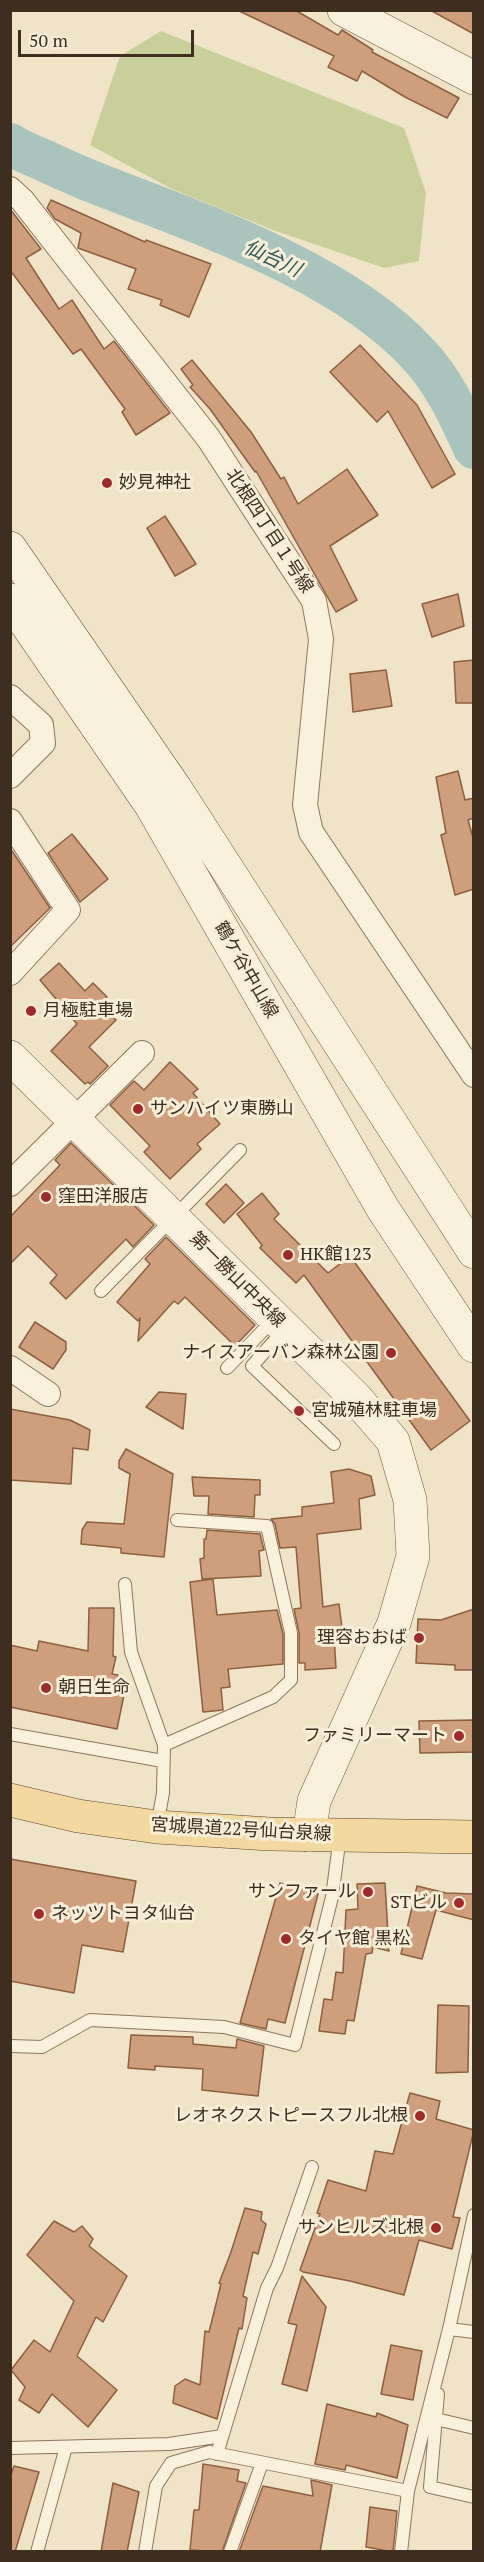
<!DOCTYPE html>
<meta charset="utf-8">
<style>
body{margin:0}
#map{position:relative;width:484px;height:2562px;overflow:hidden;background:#f0e4c8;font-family:"PT Serif",serif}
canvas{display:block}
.frame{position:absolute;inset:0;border:12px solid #3d2e20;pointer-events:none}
.scale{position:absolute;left:18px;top:30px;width:176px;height:27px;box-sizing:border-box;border:3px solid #3d2e20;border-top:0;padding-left:8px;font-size:18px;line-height:21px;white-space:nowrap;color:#3d2e20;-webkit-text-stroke:4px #f7eed8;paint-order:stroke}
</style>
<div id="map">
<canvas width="484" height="2562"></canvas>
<div class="frame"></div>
<div class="scale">50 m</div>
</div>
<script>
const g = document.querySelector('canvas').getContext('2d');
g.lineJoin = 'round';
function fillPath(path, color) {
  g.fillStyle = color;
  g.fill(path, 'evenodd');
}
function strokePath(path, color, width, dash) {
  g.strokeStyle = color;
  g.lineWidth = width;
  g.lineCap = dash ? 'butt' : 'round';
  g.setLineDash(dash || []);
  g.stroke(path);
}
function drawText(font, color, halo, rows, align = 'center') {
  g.font = font + ' "PT Serif","Noto Sans JP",serif';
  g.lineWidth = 6;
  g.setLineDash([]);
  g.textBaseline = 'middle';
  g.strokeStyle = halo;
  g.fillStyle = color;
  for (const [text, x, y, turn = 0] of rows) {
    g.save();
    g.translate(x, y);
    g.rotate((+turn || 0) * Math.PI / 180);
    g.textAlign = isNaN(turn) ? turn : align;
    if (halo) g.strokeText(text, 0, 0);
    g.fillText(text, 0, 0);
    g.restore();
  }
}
fillPath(new Path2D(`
 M161,31L404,128L426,193L419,261L384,268L273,230L172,189L90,145L120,56Z`), '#c9cf9b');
strokePath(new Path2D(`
 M10,144C20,151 32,155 43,160C72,174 102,186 132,197C226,233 349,279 418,354C443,380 459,415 474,448`), '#a9c4bc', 42);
const building = new Path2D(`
 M237,10H295L338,35L342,30L373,50L372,52L459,98L447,118L405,97L362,71L357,81L328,67L334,56Z
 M430,10H474V34Z
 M51,200L145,242L146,240L211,264L189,317L160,305L162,300L128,289L136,269L78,248L81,233L55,219L47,208Z
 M10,209L41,249L26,258L59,309L72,300L104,349L114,341L170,413L136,435L122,412L125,409L81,349L73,354L10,270Z
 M360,345L417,405L455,474L432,488L388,411L377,422L330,372Z
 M192,360L251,432L281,479L284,477L298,504L347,469L378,515L330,546L357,600L336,612L256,471L255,472L210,409L190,387L193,385L181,369Z
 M165,516L196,564L175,576L147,528Z
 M458,594L464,626L432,637L422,604Z
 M474,660V703H456L454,662Z
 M386,670L392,706L353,712L350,674Z
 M458,771L465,800L474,798V818L468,820L474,841V889L455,895L441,835L446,833L436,777Z
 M72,834L108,879L80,902L48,853Z
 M10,848L50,908L10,947Z
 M59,963L85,991L93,983L107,997L100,1004L116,1020L89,1047L108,1066L90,1084L88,1082L85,1084L51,1051L77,1024L40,980Z
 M170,1062L198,1089L193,1093L220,1124L197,1144L201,1149L170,1179L144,1152L150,1146L110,1105L134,1081L144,1090Z
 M71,1143L154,1225L133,1247L126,1239L66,1299L50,1283L57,1275L28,1246L10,1264V1217L60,1165L55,1160Z
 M226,1184L244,1203L224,1223L206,1204Z
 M262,1193L279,1214L274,1219L328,1273L350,1256L470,1421L431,1450L304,1275L296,1283L260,1248L262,1245L237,1214Z
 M166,1237L255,1325L235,1346L185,1297L178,1304L174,1301L138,1341L140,1318L138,1321L117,1302L150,1264L145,1259Z
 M35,1322L66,1342V1350L53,1369L19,1347Z
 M159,1392L186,1394L183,1429L146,1407Z
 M10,1409L70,1420L90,1430L88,1450L73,1448L71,1484L10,1480Z
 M126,1449L173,1474L164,1557L121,1553V1548L81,1544L82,1530L87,1522L124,1524L130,1474L119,1468V1461Z
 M349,1469L371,1476L375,1495L359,1499L361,1529L317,1534L323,1607L339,1604L343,1635L334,1636L336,1668L305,1670V1663H299V1633L294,1609L301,1608L296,1547L280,1548L275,1524L271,1519L302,1516V1507L334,1503L331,1472Z
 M192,1477L260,1480V1495H255L254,1517L208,1514L209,1496H194Z
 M207,1530L260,1534L264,1550L259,1551L261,1576L202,1579L200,1559L204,1558V1539H206Z
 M213,1579L217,1615L277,1610L283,1634V1664L228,1669L230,1687L221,1688L223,1710L203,1712L190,1582Z
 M89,1608H114L113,1656L116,1657L112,1674L118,1675L116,1683L126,1685L117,1729L10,1707V1645L37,1651L39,1641L88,1651Z
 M474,1609V1670H455V1665L416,1663L418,1619L441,1620Z
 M474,1720V1752L420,1753L419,1721Z
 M10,1859L136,1881L123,1952L82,1945L74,1993L10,1981Z
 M280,1883L318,1894L285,2023L268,2019L266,2029L240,2023Z
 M385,1883L389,1951L373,1947L372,1953L366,1954L354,2021L347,2020L345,2034L319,2031L324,1999L332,2000L336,1972L343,1973L346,1910L358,1909L357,1884Z
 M417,1886L446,1893L474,1894V1920L436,1910L422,1959L401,1954Z
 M438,2005L469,2006L468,2072L436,2073Z
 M131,2035L193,2037V2044L236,2048L237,2039L264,2046L258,2096L202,2090L203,2069L155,2066V2070L128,2068Z
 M410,2093L440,2101L436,2119L474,2130L453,2217L460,2218L452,2249L419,2240L404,2295L350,2281L303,2272L300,2270L320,2214L317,2213L328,2180L366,2191L375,2151L393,2154Z
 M245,2208L262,2212L261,2220L266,2224L258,2254L253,2252L243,2296L247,2298L242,2329L239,2328L217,2419L173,2403L175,2386L185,2379L200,2385L205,2331L209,2332L221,2284L219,2283L231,2252Z
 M54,2221L74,2232L82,2226L93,2239L89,2246L127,2276L103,2322L96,2317L77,2356L117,2390L88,2427L52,2394L39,2413L19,2400L25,2387L11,2370L34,2340L50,2352L74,2301L27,2255Z
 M302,2276L326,2307L307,2391L282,2384L297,2325L288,2323Z
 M391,2345L422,2351L413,2400L381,2394Z
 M327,2404L376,2417L377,2413L408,2425L397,2478L346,2465L345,2470L315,2464Z
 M203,2464L239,2470L237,2481L246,2483L222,2552L190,2550L194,2510H199Z
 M14,2466L39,2472L15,2552H12L10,2551V2478Z
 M311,2480L332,2485L320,2552H239L263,2486L313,2496Z
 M113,2483L139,2492L127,2552H101Z
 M370,2507L397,2511L393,2552L366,2547Z`);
fillPath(building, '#cf9f7d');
strokePath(building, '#8d5f41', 1.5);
const lane = new Path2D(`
 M101,1291L240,1150
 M285,1329L252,1366L334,1444
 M227,1368L274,1319
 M125,1584L131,1652L164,1745L163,1793L157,1826
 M10,1734L163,1761
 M164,1745L273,1697L291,1680V1633L267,1526L177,1520
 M10,2046L42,2047L90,2020L224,2027L295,2045L332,1897L340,1836
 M449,2329L474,2332
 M438,2394L430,2487L474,2497
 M436,2419L474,2428
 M10,2448L169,2444L222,2436
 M217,2454L267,2288L277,2268L312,2167
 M37,2552L66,2447
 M145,2552L156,2486L171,2463L209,2452L408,2491
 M230,2552L262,2463
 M401,2552L408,2491L449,2329L474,2215`);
const street = new Path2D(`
 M10,189L22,200L209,439L314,601L321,639L305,805L311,832L474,1075
 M10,697L41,725L43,743L10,776
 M10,821L68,910L10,973
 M10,1184L142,1053
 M10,1368L48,1394`);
const secondary = new Path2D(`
 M344,10L474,78
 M10,548L175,788L474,1252
 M10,600L151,805L383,1209L474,1346
 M10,1057L355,1397L393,1441L410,1500L413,1556L394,1623L314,1801L309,1835`);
const primary = new Path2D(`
 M10,1800L78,1816L157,1827L270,1834L474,1837`);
strokePath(lane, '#8d765c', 14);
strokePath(street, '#8d765c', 26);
strokePath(secondary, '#6f573f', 34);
strokePath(primary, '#5b4430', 34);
strokePath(lane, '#faf1dc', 12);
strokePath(street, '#faf1dc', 24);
strokePath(secondary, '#faf1dc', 33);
strokePath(primary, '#f3d9a0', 33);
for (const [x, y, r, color] of [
 [107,483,6,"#9e2a2b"],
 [31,1011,6,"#9e2a2b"],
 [138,1109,6,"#9e2a2b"],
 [46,1197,6,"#9e2a2b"],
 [288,1255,6,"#9e2a2b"],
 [391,1353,6,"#9e2a2b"],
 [299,1411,6,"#9e2a2b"],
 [419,1638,6,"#9e2a2b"],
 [46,1688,6,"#9e2a2b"],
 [459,1736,6,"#9e2a2b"],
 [368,1892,6,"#9e2a2b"],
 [459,1903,6,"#9e2a2b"],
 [39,1914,6,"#9e2a2b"],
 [286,1939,6,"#9e2a2b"],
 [420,2116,6,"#9e2a2b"],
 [436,2228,6,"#9e2a2b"]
]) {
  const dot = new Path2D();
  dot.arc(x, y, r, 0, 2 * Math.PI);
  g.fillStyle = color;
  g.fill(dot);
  strokePath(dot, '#f7eed8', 2);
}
drawText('18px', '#3d2e20', '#f7eed8', [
 ["妙見神社",119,483],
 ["月極駐車場",43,1011],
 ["サンハイツ東勝山",150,1109],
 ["窪田洋服店",58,1197],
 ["HK館123",300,1255],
 ["ナイスアーバン森林公園",379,1353,"right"],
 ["宮城殖林駐車場",311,1411],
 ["理容おおば",407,1638,"right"],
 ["朝日生命",58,1688],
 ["ファミリーマート",447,1736,"right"],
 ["サンファール",356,1892,"right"],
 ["STビル",447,1903,"right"],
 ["ネッツトヨタ仙台",51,1914],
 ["タイヤ館 黒松",298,1939],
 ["レオネクストピースフル北根",408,2116,"right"],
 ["サンヒルズ北根",424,2228,"right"]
], 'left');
drawText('18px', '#3d2e20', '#f7eed8', [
 ["北根四丁目１号線",269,531,57],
 ["鶴ケ谷中山線",246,970,60],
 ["第一勝山中央線",237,1280,45],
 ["宮城県道22号仙台泉線",241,1830,3]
]);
drawText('italic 20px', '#2f5d5a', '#f7eed8', [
 ["仙台川",272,259,25]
]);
</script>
